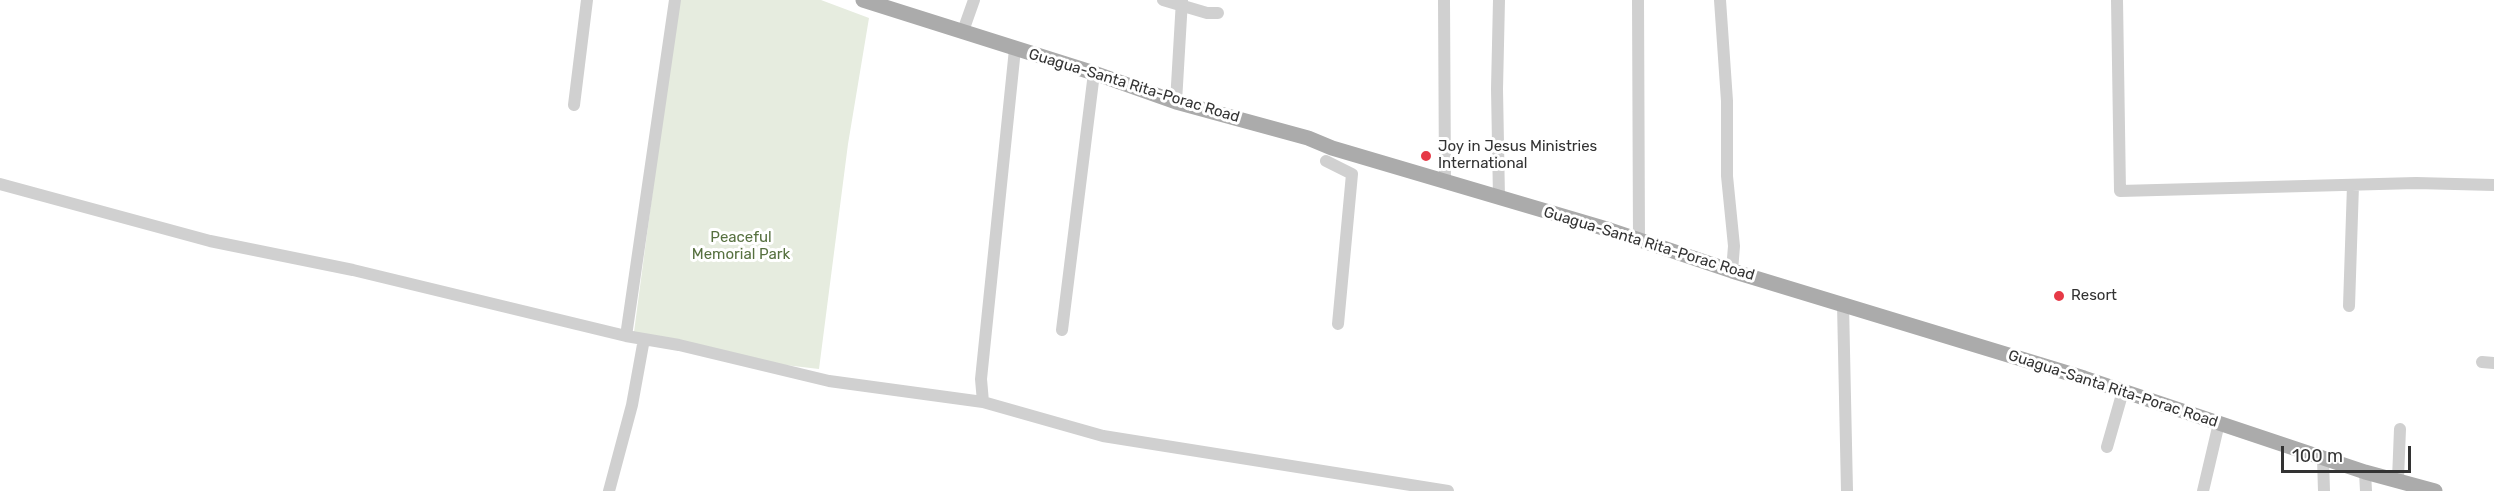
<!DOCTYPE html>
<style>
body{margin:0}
#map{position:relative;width:2494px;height:491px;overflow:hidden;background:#fff;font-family:Rubik,sans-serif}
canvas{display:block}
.scale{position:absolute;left:2281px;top:446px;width:130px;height:27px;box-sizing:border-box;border:3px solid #333;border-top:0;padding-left:8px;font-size:18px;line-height:21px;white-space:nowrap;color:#333;-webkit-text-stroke:4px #fff;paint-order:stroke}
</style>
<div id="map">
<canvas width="2494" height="491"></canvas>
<div class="scale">100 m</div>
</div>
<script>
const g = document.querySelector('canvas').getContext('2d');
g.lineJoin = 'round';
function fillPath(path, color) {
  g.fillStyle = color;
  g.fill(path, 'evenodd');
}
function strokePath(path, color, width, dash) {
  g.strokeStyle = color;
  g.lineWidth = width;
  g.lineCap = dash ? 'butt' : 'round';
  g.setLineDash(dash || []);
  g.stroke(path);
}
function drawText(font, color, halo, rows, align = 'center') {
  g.font = font + ' Rubik,sans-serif';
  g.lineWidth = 6;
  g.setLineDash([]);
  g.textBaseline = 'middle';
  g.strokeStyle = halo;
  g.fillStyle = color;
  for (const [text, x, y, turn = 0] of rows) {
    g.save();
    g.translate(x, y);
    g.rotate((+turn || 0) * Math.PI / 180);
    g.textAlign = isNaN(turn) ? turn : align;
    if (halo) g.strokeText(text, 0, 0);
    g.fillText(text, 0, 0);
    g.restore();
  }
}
fillPath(new Path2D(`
 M678,0H821L869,18L848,144L819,369L785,365L634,332Z`), '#e6ecdf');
strokePath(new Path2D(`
 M1163,0L1207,13H1218
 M1444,0L1445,182
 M1499,0L1497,89L1499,198
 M1638,0L1639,241
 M1720,0L1727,101V176L1734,246L1732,271
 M2117,0L2120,191L2416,183L2494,185
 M963,31L974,0
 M1176,102L1182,0
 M574,105L587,0
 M1326,161L1352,174L1338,324
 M0,184L210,241L353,270L626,336L679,345L829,381L983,402L1103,436L1448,491
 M1843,304L1847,491
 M2349,306L2353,185
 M1062,330L1094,73
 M626,336L675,0
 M2482,362L2494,363
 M983,402L981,379L1015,49
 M2107,447L2123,391
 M2323,458L2324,491
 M2365,472L2366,491
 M2398,479L2400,429
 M609,491L632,405L644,339
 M2203,491L2219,423`), '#d0d0d0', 12);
strokePath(new Path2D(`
 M863,0L1094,73L1176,102L1308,138L1332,148L1610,230L1732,271L2084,378L2365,472L2435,491`), '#ababab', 15);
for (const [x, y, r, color] of [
 [1426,156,6,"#e63946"],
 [2059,296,6,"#e63946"]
]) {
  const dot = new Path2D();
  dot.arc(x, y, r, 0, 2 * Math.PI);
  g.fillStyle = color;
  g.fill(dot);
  strokePath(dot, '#fff', 2);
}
drawText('15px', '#333', '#fff', [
 ["Guagua-Santa Rita-Porac Road",1134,86,17],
 ["Guagua-Santa Rita-Porac Road",1649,244,17],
 ["Guagua-Santa Rita-Porac Road",2113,389,18]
]);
drawText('15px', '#333', '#fff', [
 ["Joy in Jesus Ministries",1438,147],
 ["International",1438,164],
 ["Resort",2071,296]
], 'left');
drawText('15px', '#56703f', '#fff', [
 ["Peaceful",741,238],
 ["Memorial Park",741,255]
]);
</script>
